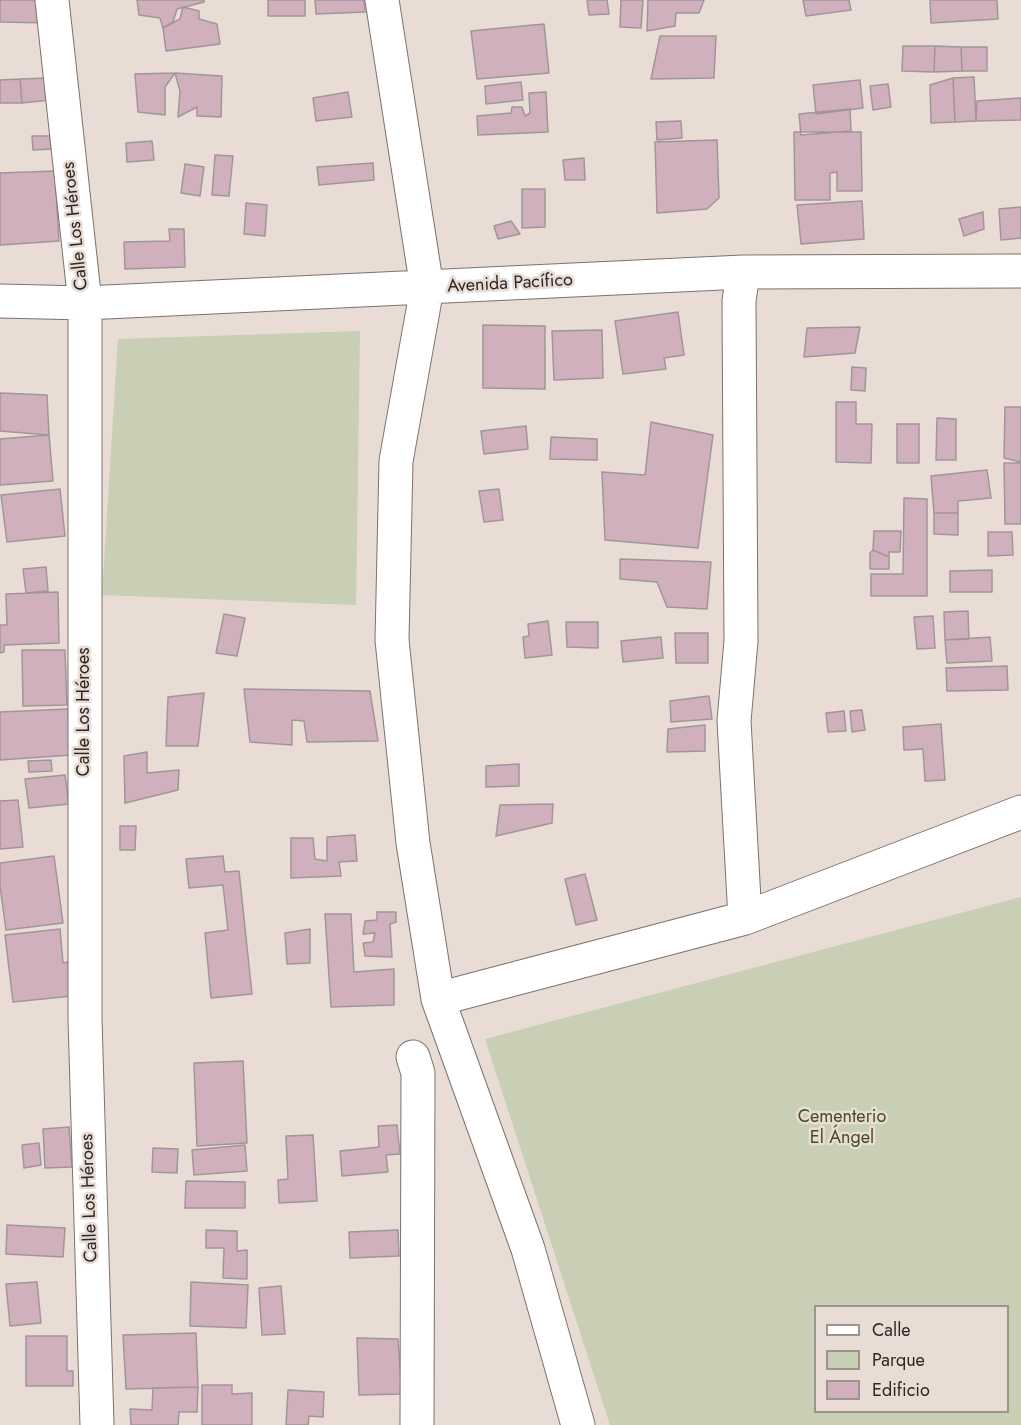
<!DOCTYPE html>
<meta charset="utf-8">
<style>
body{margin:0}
#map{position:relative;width:1021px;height:1425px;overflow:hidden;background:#e8dcd5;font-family:Jost,sans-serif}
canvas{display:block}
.legend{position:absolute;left:814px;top:1305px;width:195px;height:108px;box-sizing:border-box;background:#e8dcd5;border:2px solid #9d948f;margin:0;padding:8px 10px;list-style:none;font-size:18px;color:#2d2825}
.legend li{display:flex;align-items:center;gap:12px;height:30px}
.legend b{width:30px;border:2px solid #9d948f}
</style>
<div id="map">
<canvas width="1021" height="1425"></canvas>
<ul class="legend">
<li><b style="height:8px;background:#fff"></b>Calle</li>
<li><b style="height:16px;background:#c8cfb5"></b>Parque</li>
<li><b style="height:16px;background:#d0b0bc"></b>Edificio</li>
</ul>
</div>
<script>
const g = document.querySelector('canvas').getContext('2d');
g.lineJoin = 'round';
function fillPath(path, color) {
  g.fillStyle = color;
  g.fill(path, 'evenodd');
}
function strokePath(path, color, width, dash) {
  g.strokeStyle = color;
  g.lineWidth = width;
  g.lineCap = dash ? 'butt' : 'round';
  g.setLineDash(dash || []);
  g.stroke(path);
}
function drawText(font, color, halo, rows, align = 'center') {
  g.font = font + ' Jost,sans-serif';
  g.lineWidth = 5;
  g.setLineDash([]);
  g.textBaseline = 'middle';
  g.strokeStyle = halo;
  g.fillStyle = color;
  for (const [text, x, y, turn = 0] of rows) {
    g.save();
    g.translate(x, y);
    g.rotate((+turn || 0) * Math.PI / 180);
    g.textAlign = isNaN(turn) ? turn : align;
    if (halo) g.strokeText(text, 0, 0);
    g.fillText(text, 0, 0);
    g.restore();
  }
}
fillPath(new Path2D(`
 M360,331L356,605L102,595L118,339Z
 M1021,897V1425H610L485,1039ZM1008,1306V1412H816V1306Z`), '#c8cfb5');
const building = new Path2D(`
 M0,0H50V23L0,22Z
 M137,0H204V2L177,9L173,22L163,28L160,18L139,15Z
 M268,0H305V16H268Z
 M315,0H364L365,12L316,14Z
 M587,0H607L609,14L589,15Z
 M621,0H643L641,28L620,27Z
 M648,0H704L699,13H676L675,26L647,31Z
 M803,0H849L851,10L806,16Z
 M930,0H997L998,19L931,23Z
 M183,7L199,11V19L217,24L220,44L166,51L163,28L180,19Z
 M544,24L549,73L477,79L471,31Z
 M660,36H716L714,78L651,79Z
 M903,46H935L934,72L902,71Z
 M935,46L961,47L962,71L934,72Z
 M961,47H987V71H962Z
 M175,73L165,87V115L138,112L135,74Z
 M175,73L222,76L221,117L197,116V107L178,117L180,91Z
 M974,77L976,121L955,122L953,78Z
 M48,78L50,100L22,103L20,79Z
 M953,78L955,122L931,123L930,85Z
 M20,79L22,103H0V80Z
 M860,80L863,108L816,114L813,85Z
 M521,82L523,100L486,104L485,86Z
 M888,84L891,107L873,110L870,86Z
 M348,92L352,117L316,121L313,98Z
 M546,92L548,132L478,135L477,116L511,113L512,107H522L525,116L530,113L529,93Z
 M1021,98V120L976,121L977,101Z
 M850,109L851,131L801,135L799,114Z
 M681,121L682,138L657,140L656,122Z
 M794,132H861L862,191H837V172L830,173V200H795Z
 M32,136H50L51,149L33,150Z
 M717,140L719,198L707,209L657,213L655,142Z
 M152,141L154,160L127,162L126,143Z
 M215,155L233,156L229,196L212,195Z
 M584,158L585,180H565L563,160Z
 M373,163L374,180L319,185L317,167Z
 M185,164L204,167L200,196L181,193Z
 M55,171L59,241L0,245V173Z
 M522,189H545V227L522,228Z
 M862,201L864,239L801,244L797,205Z
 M246,203L267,205L265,236L244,234Z
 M1021,207V238L1001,240L999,209Z
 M983,212L984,229L964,236L959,219Z
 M511,221L520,234L498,239L494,226Z
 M169,229H184L185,267L125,269L124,242L170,241Z
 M678,312L684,355L664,358L666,369L623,374L615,321Z
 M483,325L545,326V389L483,388Z
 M860,327L855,353L804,357L807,328Z
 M602,330L603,378L554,380L552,331Z
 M852,367L866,368L865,391L851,390Z
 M0,393L47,395L49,435L0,431Z
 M836,402H856V424H872L871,463L836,462Z
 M1005,407H1021V462L1004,458Z
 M937,418L956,419V460H936Z
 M651,422L713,435L698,548L605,540L602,472L645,475Z
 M897,424H919V463H897Z
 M526,426L528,449L484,454L481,431Z
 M49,435L53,481L0,485V439Z
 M551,437L597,439V460L550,459Z
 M1004,463H1021V524H1005Z
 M987,470L991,498L958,501V513H934L931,476Z
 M60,489L65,536L7,542L1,495Z
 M499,489L503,520L484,522L479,491Z
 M904,498L927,499V596H871V574H903Z
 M934,513H958V535L934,534Z
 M874,531H901L900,552H889V557L873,550Z
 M988,532H1012L1013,555L988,556Z
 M873,550L889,557V569H870V553Z
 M620,559L711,562L707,609L667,607L657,582L620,579Z
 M46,567L48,591L26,593L23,569Z
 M992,570V592H950V571Z
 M58,592L59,643L4,645V652L0,653V625H7L6,594Z
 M968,611L969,639L945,640L944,612Z
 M224,614L245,618L237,656L216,653Z
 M933,616L935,648L917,649L914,617Z
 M548,621L552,655L525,658L523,637L529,636L528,624Z
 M566,622H598V648L567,647Z
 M675,633H708V663H676Z
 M661,637L663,658L623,662L621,641Z
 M990,637L992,661L947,663L945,640Z
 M22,650H65L67,705L23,706Z
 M1007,666L1008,690L947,691L946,668Z
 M244,689L370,691L378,741L307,742L304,721L292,720V745L250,742Z
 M204,693L198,746H166L168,697Z
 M709,696L712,719L671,722L670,701Z
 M68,709L71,755L0,760V712Z
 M862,710L865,730L852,732L850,711Z
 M844,711L846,731L828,732L826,713Z
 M941,724L945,780L925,781L923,749L904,750L903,727Z
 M705,725V751L667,752L668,729Z
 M147,752V773L179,770L178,790L125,803L124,756Z
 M51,760L52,771L29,772L28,761Z
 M519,764V786L486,787V766Z
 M65,775L69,804L29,808L25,779Z
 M18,800L23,847L0,849V801Z
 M553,804L552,823L496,836L500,805Z
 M120,826H136L135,850H120Z
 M355,835L357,861L339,862L341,876L291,878V838H313L315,859L327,861V837Z
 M54,856L63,923L6,930L0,886V863Z
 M223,856L225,872L239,871L252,994L211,998L205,933L228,930L223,885L189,888L186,859Z
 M585,874L597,920L576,925L565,879Z
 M377,912H396V922L390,924L392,957L365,956L363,943L373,942L375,933L363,934L365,921L377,920Z
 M325,914H351L354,972L394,969V1005L331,1007Z
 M60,929L63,963L68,962L72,996L13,1002L5,935Z
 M310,929V963L287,964L285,933Z
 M243,1061L247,1143L197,1146L194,1063Z
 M397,1125L400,1154L386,1155L388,1172L342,1176L340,1151L379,1147L378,1126Z
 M69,1127L72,1167L45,1168L43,1129Z
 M313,1135L317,1201L279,1203L278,1180L288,1179L286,1136Z
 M39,1143L41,1165L24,1168L22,1145Z
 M245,1145L247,1171L194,1175L192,1150Z
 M153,1148L178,1149L177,1173L152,1172Z
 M186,1181L245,1182V1208H185Z
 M7,1225L65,1228L63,1257L6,1254Z
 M206,1230L237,1231V1251L247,1250V1279L223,1278L224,1248H206Z
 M398,1230L399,1256L350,1258L349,1232Z
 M37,1282L41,1323L10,1326L6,1284Z
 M191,1282L248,1285L246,1328L190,1326Z
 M281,1286L285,1334L262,1335L259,1288Z
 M196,1333L198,1387L126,1389L123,1335Z
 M26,1336H67V1371H73V1386H26Z
 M357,1338L398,1339L402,1394L359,1395Z
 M202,1385H232V1394L252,1393V1425H202Z
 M198,1387L197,1412H179L178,1425H131L130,1409L152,1410L153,1388Z
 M288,1390L324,1392L323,1417L309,1416L308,1425H286Z`);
fillPath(building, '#d0b0bc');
strokePath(building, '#a2959a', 1.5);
const street = new Path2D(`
 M52,0L85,303V1019L97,1425
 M382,0L427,288L396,461L392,640L413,843L438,999L528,1249L578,1425
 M743,272L739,301L741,641L734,721L745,918
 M0,301L85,303L743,272L1021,271
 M438,999L745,918L1021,812
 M413,1057L418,1073L417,1425`);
strokePath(street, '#7d726c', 35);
strokePath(street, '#fff', 33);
drawText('18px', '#2d2825', '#e8dcd5', [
 ["Calle Los Héroes",76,226,-96],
 ["Avenida Pacífico",510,284,-3],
 ["Calle Los Héroes",85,712,-90],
 ["Calle Los Héroes",90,1198,-92]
]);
drawText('18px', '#454e1e', '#e8dcd5', [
 ["Cementerio",842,1118],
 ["El Ángel",842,1139]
]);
</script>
